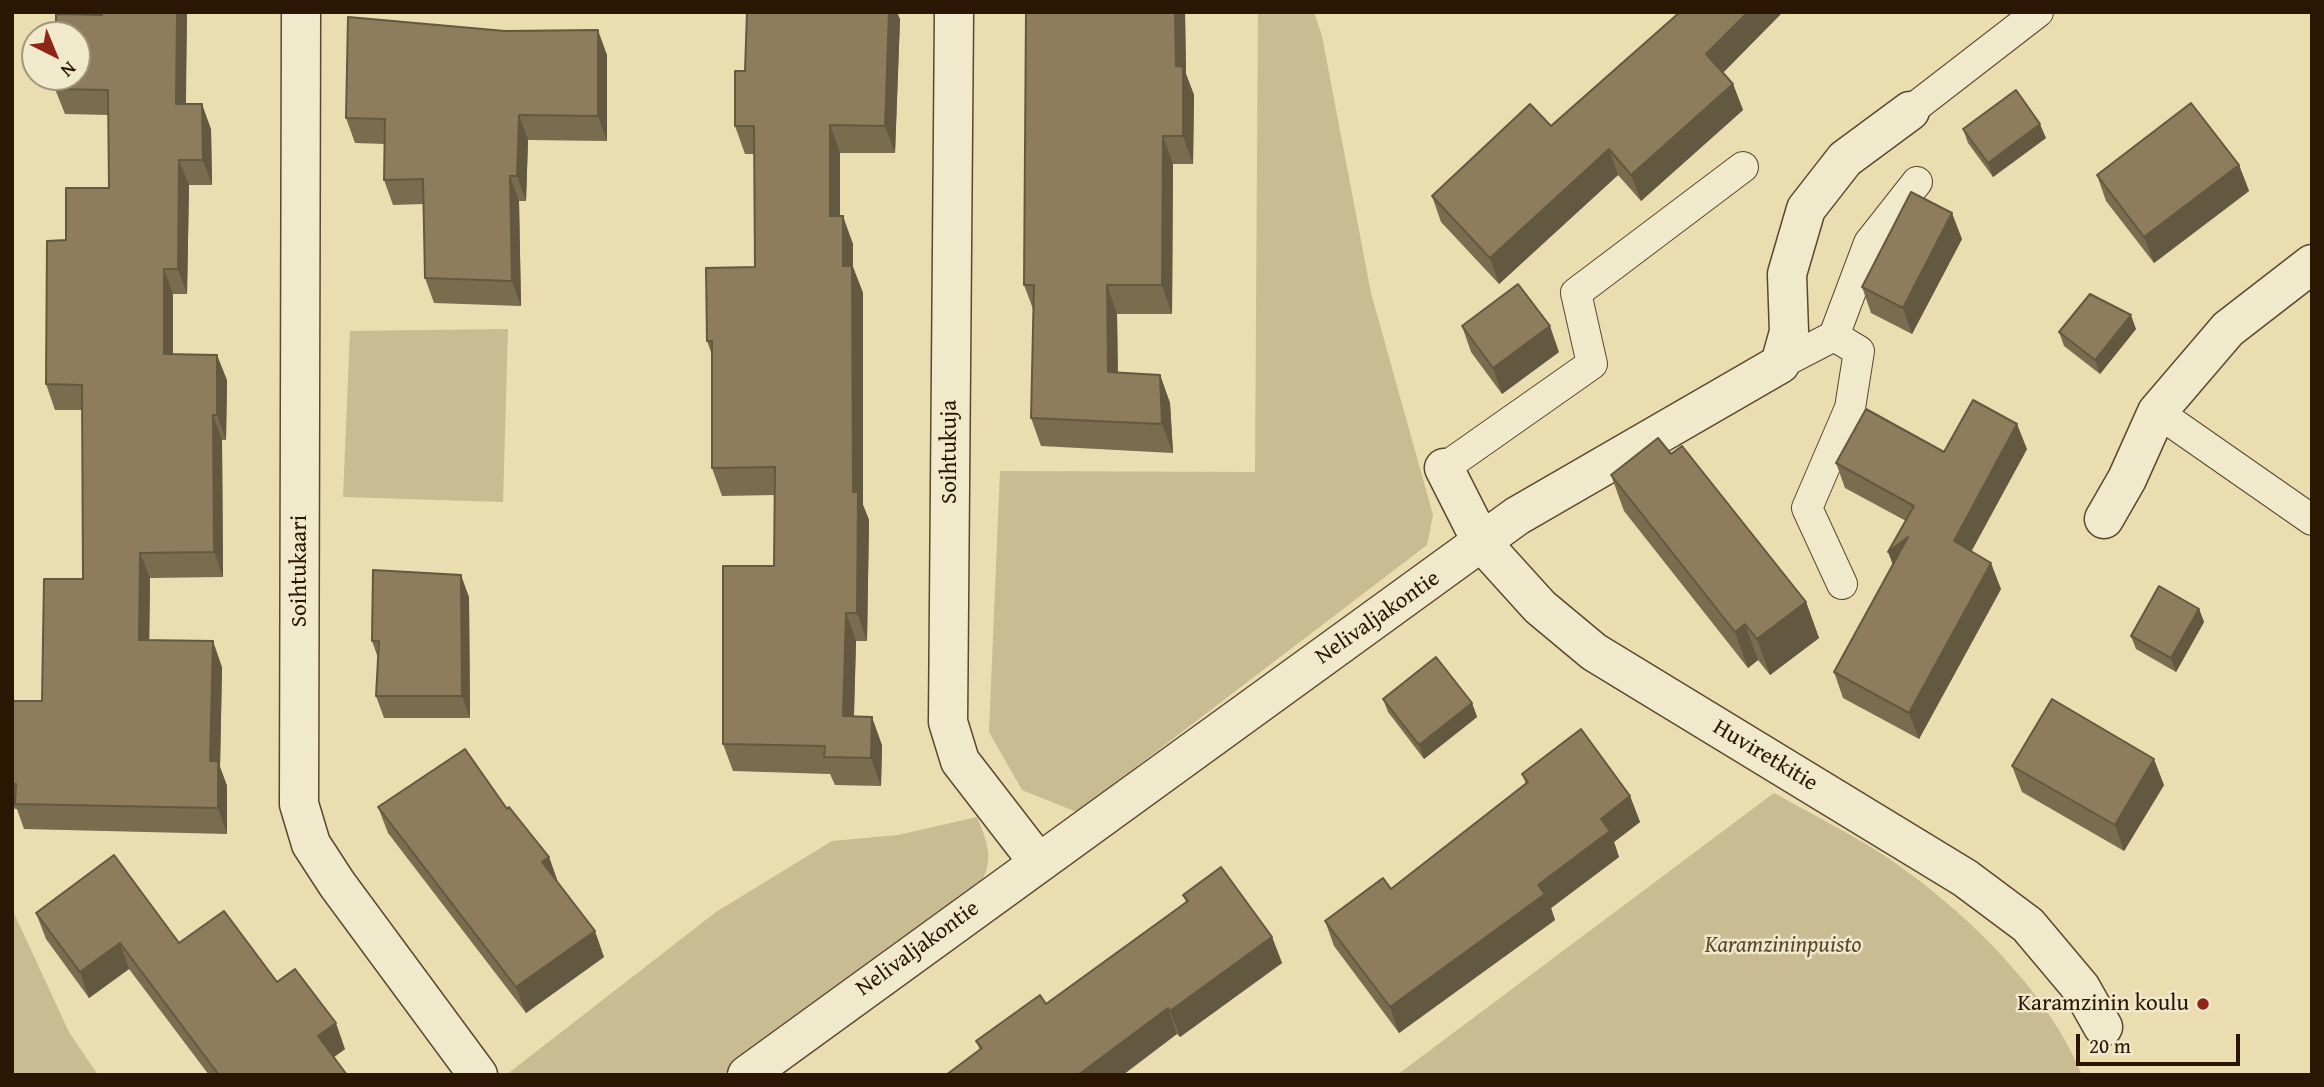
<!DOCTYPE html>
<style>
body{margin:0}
#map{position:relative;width:2324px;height:1087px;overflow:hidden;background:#eaddb0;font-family:"Gentium Book Plus",serif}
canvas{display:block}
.frame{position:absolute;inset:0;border:14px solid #2a1602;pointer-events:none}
.north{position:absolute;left:21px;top:21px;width:70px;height:70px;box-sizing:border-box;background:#f1e9cc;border:2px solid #a1957b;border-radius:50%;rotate:137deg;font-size:19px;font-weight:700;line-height:28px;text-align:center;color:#2a1602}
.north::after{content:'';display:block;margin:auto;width:24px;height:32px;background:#8f2418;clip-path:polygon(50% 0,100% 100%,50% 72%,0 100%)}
.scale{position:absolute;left:2076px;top:1034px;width:164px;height:32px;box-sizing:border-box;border:4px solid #2a1602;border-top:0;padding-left:9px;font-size:21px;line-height:24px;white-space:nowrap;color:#2a1602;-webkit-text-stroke:5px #f1e9cc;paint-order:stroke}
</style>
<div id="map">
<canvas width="2324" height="1087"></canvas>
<div class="frame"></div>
<div class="north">N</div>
<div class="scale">20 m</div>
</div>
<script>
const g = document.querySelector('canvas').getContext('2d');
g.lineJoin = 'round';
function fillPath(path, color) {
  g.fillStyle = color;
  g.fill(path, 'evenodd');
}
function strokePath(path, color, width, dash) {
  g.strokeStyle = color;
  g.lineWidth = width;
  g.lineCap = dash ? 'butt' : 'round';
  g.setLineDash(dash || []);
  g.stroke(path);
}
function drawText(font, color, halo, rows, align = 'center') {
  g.font = font + ' "Gentium Book Plus",serif';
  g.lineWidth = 5;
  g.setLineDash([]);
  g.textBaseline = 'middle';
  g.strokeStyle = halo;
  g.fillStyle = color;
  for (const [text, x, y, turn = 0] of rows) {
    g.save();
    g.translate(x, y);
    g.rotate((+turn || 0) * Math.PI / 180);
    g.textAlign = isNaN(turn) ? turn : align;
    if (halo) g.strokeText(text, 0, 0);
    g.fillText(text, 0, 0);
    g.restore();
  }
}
fillPath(new Path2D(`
 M1258,12H1314L1322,36L1371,293L1433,515L1427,545L1077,812L1022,790L989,732L1000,471L1255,472Z
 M508,329L503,502L343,497L350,331Z
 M1774,793C1811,814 1850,833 1885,856C1961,907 2047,989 2082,1075H1397Z
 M977,817C991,850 995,867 971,897L722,1075H506L716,912L832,841L898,835Z
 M12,909L69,1032L98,1075H12Z`), '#c9bb92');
const lane = new Path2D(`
 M1910,111L2038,12
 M1834,336L1869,243L1917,182
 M1780,364L1834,336L1859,351L1850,408L1807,508L1842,584
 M2157,412L2312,520
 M1444,468L1592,364L1576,293L1743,167`);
const street = new Path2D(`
 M301,12L299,804L311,844L337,884L478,1075
 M954,12L948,722L960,761L1038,862
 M1444,468L1482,543L1540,607L1594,652L1965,878L2028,925L2081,988L2103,1027
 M2104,519L2127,479L2157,412L2228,329L2312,264
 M747,1075L1517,516L1780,364L1789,332L1787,274L1806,209L1845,159L1910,111`);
strokePath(lane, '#5a482e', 32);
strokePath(street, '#5a482e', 41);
strokePath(lane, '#f1e9cc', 30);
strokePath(street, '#f1e9cc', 38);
fillPath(new Path2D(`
 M102,12H187L186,104L211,129L212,185H189L187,294H173V354L227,380L226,440H222L223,577L150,578L149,640L222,667L220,767L227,786V834L24,829L17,809H15L12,803V701H42L83,579L82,410H55L46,384L66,240L109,188V115L65,114L55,89L102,15Z
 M1026,12H1185L1186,74L1194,95L1193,164H1173L1172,314H1117L1118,373L1160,375L1170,403L1173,453L1041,446L1031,418L1033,309L1024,285Z
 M900,19L895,153H840V216L853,244V267L863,293V505L869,520L867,641H856L854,716L882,745L881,786L835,785L830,774L733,771L723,744L774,566L775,495L722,496L712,468V355L707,341L755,267L754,154H745L735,126L745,71Z
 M607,55V141L528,140L526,201H519L521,306L434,303L425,278L423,204L393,205L384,180L385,144L355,143L346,118Z
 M1723,73L1733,84L1743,110L1641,201L1618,175L1499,284L1441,222L1432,196L1551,126Z
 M1963,129L2046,138L1993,177L1968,143Z
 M2239,165L2249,191L2154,263L2106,201L2097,175Z
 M1962,239L1912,334L1871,313L1862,287Z
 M1462,326L1559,352L1502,394L1471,352Z
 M2136,329L2100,374L2064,346L2059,332Z
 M2027,449L1971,551L2001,589L1919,739L1843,698L1834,672L1893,564L1906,521L1845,488L1836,463L1944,452Z
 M1611,475L1806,602L1819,638L1770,675L1758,660L1748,668L1624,511Z
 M469,597L470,718H384L376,696L378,658L372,641Z
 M2199,609L2204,622L2176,672L2136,649L2131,636Z
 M1383,699L1472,703L1477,717L1424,759L1388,712Z
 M2012,766L2164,785L2124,851L2022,792Z
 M1522,774L1630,796L1640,822L1614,842L1619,857L1551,908L1555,920L1399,1033L1334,946L1325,921L1391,889L1526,784Z
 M378,807L507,809L549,857L558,882L604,957L526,1013L388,833Z
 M1183,895L1272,937L1282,963L1180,1037L1177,1034L980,1050L976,1041L1046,1004L1186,902Z
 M36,913L179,943L277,982L345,1049L334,1057L347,1075H209L129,969L89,998L46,939Z`), '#7a6c4f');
fillPath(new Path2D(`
 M177,12H187L185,129L176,104Z
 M889,12H897L900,19L895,153L885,126Z
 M1175,12H1185L1186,74L1194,95L1193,164L1183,136L1176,66Z
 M1748,12H1783L1716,80L1706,54Z
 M598,30L607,55V141L598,116Z
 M1733,84L1743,110L1641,201L1631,175Z
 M202,104L211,129L212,185L203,160Z
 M519,115L528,140L526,201L517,176Z
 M2040,124L2046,138L1993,177L1988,163Z
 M830,125L840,153V244L830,216Z
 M1163,136L1173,164L1172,314L1162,285Z
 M1609,149L1618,175L1499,284L1490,258Z
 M179,160L189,185L187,294L178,269Z
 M2239,165L2249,191L2154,263L2144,237Z
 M510,176L519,201L521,306L512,281Z
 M1952,213L1962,239L1912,334L1903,308Z
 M843,216L853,244V267L863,293V505L869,520L867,641L857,613L853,492L843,266Z
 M164,269L173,294V380L164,354Z
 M1107,285L1117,314L1118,401L1108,372Z
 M2131,315L2136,329L2100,374L2095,360Z
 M1550,326L1559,352L1502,394L1493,368Z
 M217,355L227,380L226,440L217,415Z
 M1160,375L1170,403L1173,453L1162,424Z
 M213,415L222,440L223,577L214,552Z
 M2017,424L2027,449L1963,567L1954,541Z
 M1908,537L1898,578L1888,552Z
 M140,553L150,578L149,665L139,640Z
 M1991,563L2001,589L1919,739L1909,713Z
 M461,575L469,597L470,718L462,696Z
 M1806,602L1819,638L1770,675L1757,639Z
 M2199,609L2204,622L2176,672L2171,658Z
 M846,613L856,641L853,744L843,716Z
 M1745,624L1758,660L1748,668L1735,632Z
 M213,641L222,667L220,767L227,786V834L218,808L210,761Z
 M1472,703L1477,717L1424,759L1419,745Z
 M872,717L882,745L881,786L871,758Z
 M2154,759L2164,785L2124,851L2115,825Z
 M1630,796L1640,822L1614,842L1619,857L1551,908L1555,920L1399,1033L1390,1007L1538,885L1601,819Z
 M549,857L558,883L542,862Z
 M595,931L604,957L526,1013L516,987Z
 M1272,937L1282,963L1180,1037L1170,1011Z
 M120,943L129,969L89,998L80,972Z
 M1168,1008L1177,1034L1123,1075H1078Z
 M336,1023L345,1049L327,1062L318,1036Z`), '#635840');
const building = new Path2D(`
 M102,12H177L176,104H202L203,160H179L178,269H164V354L217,355V415H213L214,552L140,553L139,640L213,641L210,761H218V808L15,804L16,784H12V701H42L44,579H83L82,385L46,384L47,241L66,240V188H109L108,90L55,89L56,77H77V35H56V14L102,15Z
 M747,12H889L885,126L830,125V216H843V266H852L853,492H858L857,613H846L843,716L872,717L871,758L824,757L825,746L723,744V566H774L775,467L712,468V341H707L706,268L755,267L754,126H735V71H745Z
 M1026,12H1175L1176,66L1183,67V136H1163L1162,285H1107L1108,372L1160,375L1162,424L1031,418L1034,285H1024Z
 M1680,12H1748L1706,54L1733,84L1631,175L1609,149L1490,258L1432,196L1530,104L1551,126Z
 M348,17L505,31L598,30V116L519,115L517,176H510L512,281L425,278L423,179L384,180L385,119L346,118Z
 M2016,90L2040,124L1988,163L1963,129Z
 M2191,103L2239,165L2144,237L2097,175Z
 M1911,192L1952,213L1903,308L1862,287Z
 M1518,284L1550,326L1493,368L1462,326Z
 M2090,294L2131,315L2095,360L2059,332Z
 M1973,400L2017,424L1954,541L1991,563L1909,713L1834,672L1908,537L1888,552L1914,506L1836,463L1866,409L1944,452Z
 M1658,438L1671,454L1682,446L1806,602L1757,639L1745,624L1735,632L1611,475Z
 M373,570L461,575L462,696H376L379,641H372Z
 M2159,586L2199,609L2171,658L2131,636Z
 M1436,657L1472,703L1419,745L1383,699Z
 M2052,699L2154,759L2115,825L2012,766Z
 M1581,729L1630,796L1601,819L1610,831L1538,885L1545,894L1390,1007L1325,921L1383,878L1391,889L1528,782L1522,774Z
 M465,749L507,809L509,807L549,857L542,862L595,931L516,987L378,807Z
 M114,855L179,943L224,911L277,982L295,969L336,1023L318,1036L347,1075H219L120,943L80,972L36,913Z
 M1221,867L1272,937L1170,1011L1168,1008L1078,1075H946L982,1048L976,1041L1040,995L1046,1004L1188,901L1183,895Z`);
fillPath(building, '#8e7d5c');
strokePath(building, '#635840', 2);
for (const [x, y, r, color] of [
 [2203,1004,7,"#8f2418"]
]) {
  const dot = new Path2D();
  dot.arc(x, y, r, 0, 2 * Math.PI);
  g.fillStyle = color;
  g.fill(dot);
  strokePath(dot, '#f1e9cc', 2.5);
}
drawText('23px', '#2a1602', '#f1e9cc', [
 ["Soihtukuja",950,452,-90],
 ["Soihtukaari",300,571,-90],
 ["Nelivaljakontie",1378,618,-35],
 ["Huviretkitie",1765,756,31],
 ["Nelivaljakontie",918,949,-36]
]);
drawText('italic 23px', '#5a482d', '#f1e9cc', [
 ["Karamzininpuisto",1783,946]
]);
drawText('23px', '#2a1602', '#f1e9cc', [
 ["Karamzinin koulu",2189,1004]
], 'right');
</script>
